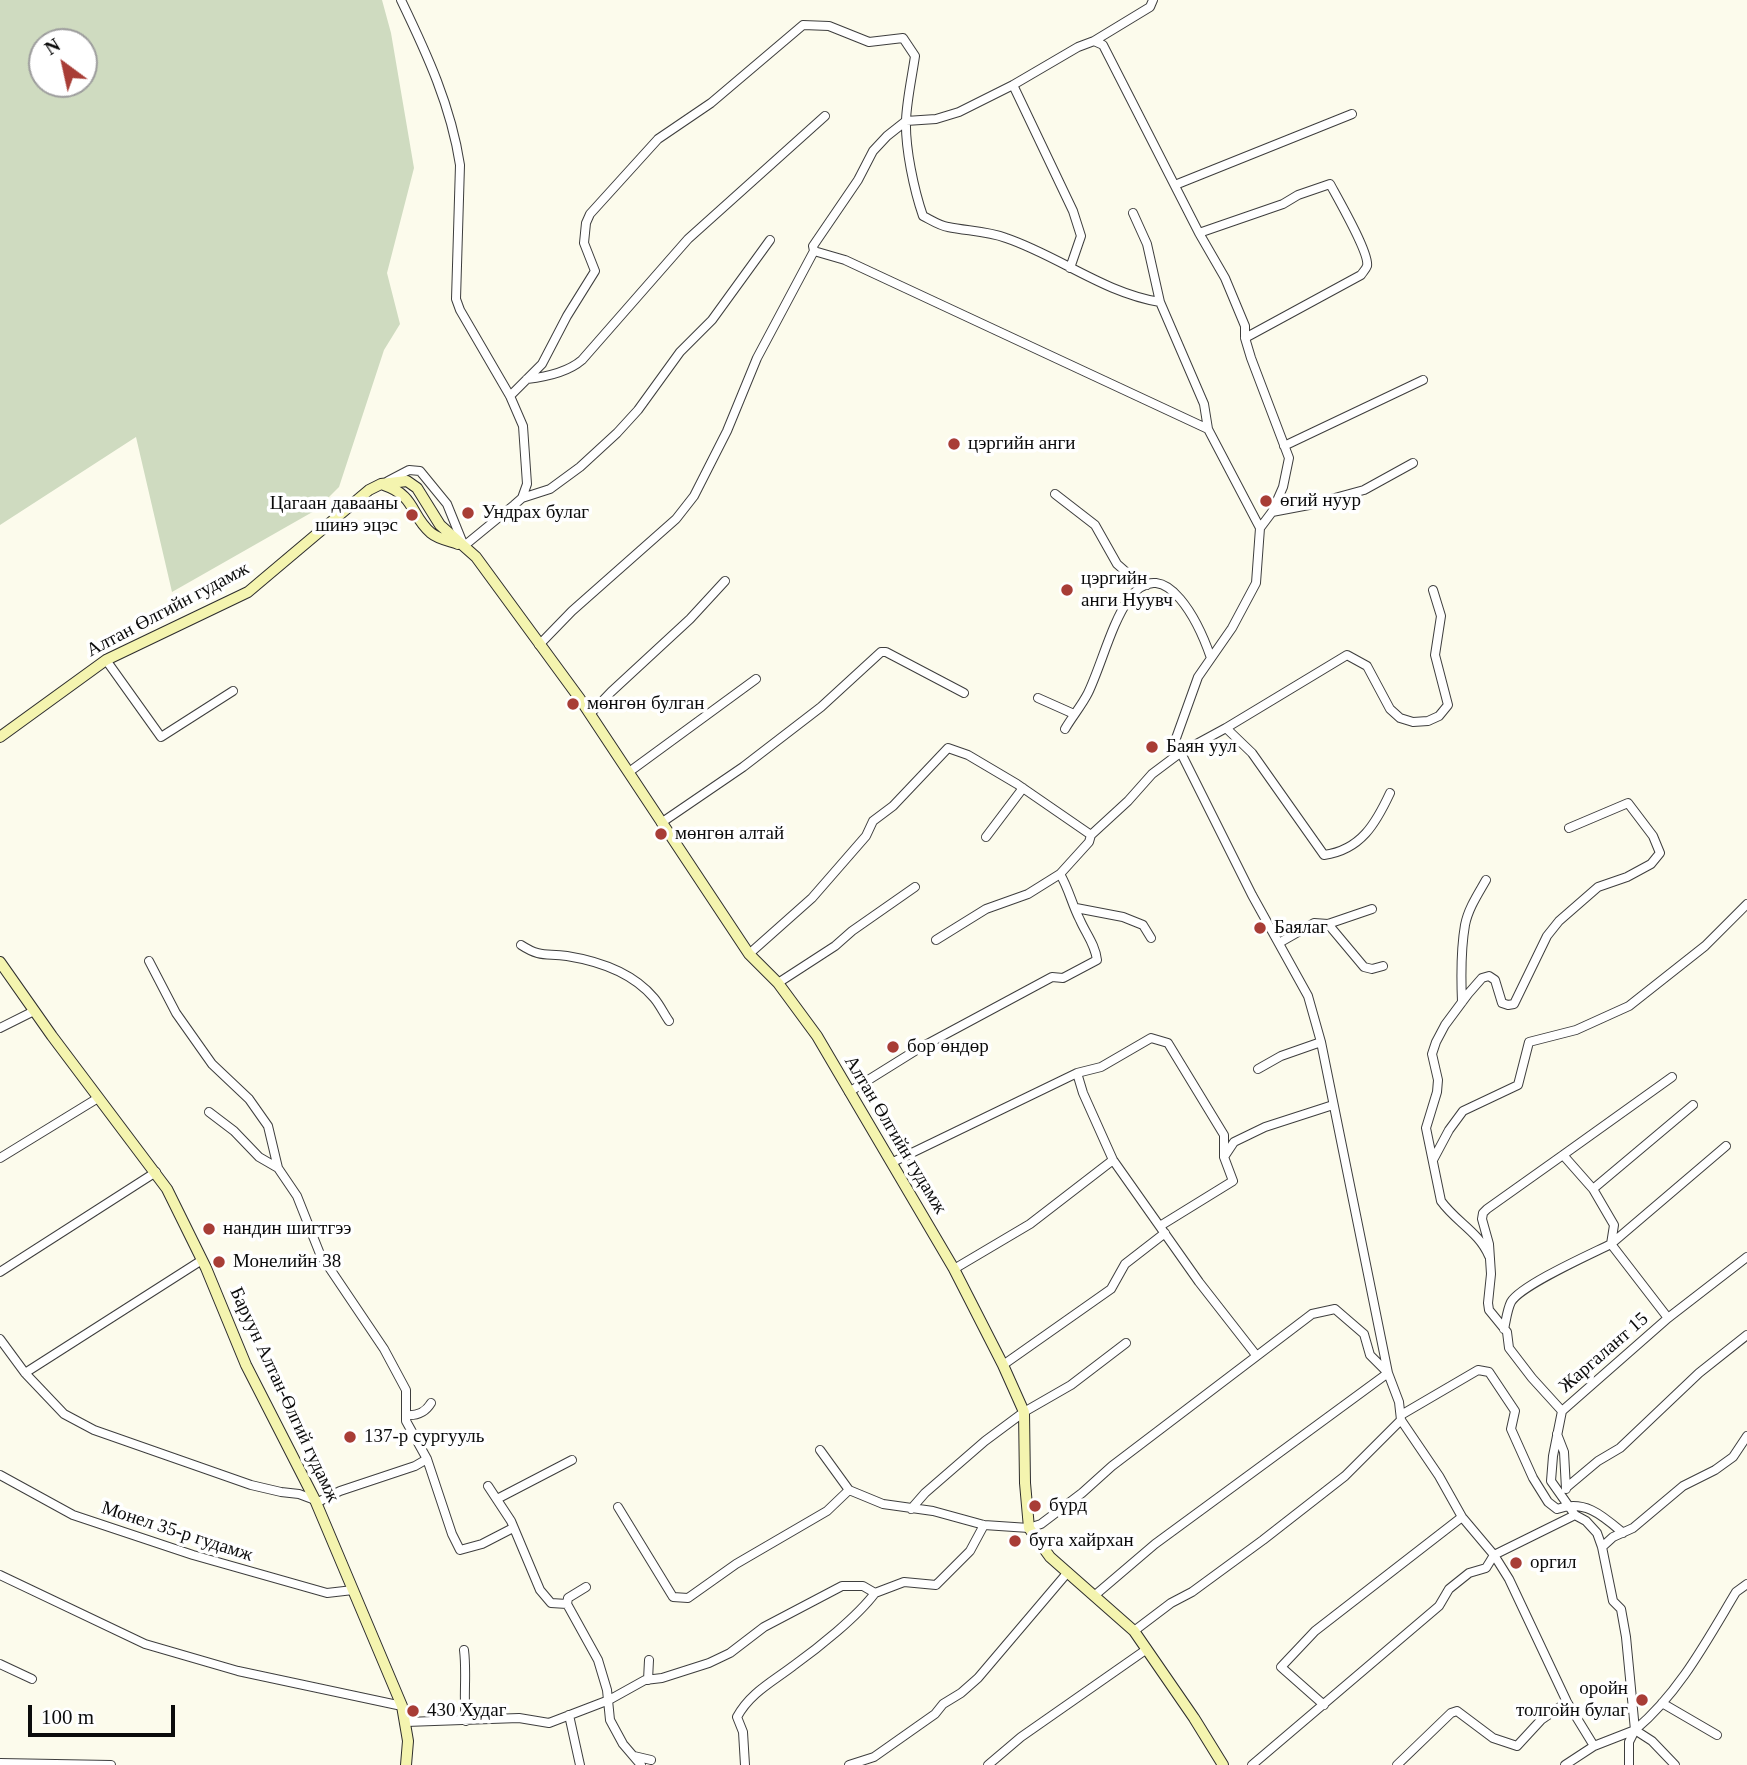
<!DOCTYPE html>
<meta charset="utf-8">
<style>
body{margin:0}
#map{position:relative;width:1747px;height:1765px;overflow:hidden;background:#fcfbec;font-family:Georgia,serif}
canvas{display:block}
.north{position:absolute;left:28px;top:28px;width:70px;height:70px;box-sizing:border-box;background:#fff;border:2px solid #9d9d9d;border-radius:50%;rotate:327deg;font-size:19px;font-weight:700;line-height:28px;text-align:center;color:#0b0b0b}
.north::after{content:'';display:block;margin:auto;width:24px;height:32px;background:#a83d36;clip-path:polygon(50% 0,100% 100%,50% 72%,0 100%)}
.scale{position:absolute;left:28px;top:1705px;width:147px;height:32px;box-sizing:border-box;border:4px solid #0b0b0b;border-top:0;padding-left:9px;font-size:21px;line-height:24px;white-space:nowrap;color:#0b0b0b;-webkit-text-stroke:5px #fff;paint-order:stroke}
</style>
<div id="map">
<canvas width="1747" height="1765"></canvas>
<div class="north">N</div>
<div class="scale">100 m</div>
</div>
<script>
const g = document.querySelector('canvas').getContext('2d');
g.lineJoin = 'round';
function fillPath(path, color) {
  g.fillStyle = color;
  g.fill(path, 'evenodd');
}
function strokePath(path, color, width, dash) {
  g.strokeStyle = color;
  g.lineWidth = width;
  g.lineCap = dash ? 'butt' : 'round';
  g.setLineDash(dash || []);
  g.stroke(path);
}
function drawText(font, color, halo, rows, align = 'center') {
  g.font = font + ' Georgia,serif';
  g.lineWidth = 7;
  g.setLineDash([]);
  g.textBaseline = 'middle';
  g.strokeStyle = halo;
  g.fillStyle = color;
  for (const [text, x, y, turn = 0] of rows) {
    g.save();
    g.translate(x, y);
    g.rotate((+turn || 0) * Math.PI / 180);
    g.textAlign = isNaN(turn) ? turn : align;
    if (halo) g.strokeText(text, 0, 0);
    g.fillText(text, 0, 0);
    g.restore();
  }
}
fillPath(new Path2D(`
 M0,0H382L391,33L414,168L387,273L400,324L384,350L339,487L316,510L172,592L136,437L0,525ZM42,42H84V84H42Z`), '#cfdbc0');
const street = new Path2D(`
 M1094,41L1150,7L1153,0
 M1013,85L1073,211L1081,236L1070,268
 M1175,185L1352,114
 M1133,213L1147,244L1160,302
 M1199,233L1283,204L1298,195L1330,184C1337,197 1370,254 1367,266C1366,269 1363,272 1361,275L1245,338
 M814,251L845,260L1208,429L1260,528
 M527,379C545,377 568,372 582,360L688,239L825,116
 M510,396L542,364L567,316L595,271L584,243L586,223L590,214L658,139L711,103L803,25L829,26L869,42L903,38L915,56C912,77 907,99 906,120C905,148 914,190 923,216C931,220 940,226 948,227C967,231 987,231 1006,238C1059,256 1104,293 1160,302L1204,404L1208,429
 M1284,446L1423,380
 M388,481L409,470L420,471L447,504L464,546L514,505L522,498L527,484L523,426L510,396L460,310L456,299L460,165C451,106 427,54 401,0
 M1055,494L1095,525L1117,564L1134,579L1147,585
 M522,498L550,489L580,467L617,433L638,410L680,352L712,320L770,240
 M1272,512L1309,505L1364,490L1413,463
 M539,645L572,611L676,519L694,496L727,431L757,358L814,251L813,246L858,180L873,151L887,136L906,121L936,119L959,112L1013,85L1078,47L1094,41L1103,45L1199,233L1225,278L1245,326V338L1251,358L1289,458L1283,487L1272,512L1260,528L1256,583L1232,628L1198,677L1175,741L1252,895L1308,996L1321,1042L1388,1373L1399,1402L1401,1420L1439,1476L1462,1517L1494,1555L1509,1579L1567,1702L1594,1746L1635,1730L1629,1742V1765
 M106,660L161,737L233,691
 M1038,698L1074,714
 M590,714L611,692L690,619L725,581
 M1226,728L1347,655L1367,666L1390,709L1400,718L1413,722L1428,721L1439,716L1448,705L1435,655L1441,616L1433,590
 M1065,729C1072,717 1082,705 1088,693C1101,666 1112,622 1129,599C1166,549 1201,629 1211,658
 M629,772L756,679
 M661,823L743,767L821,707L881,652H886L964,693
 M1091,835L1128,801L1152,774L1180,753L1226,728L1252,753L1324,855C1361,850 1376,823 1390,793
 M986,837L1023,788
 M1076,908L1123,917L1143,925L1151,938
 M1328,924L1364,967L1372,969L1383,966
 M1279,943L1314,923L1328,924L1372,909
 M521,945C541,958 546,953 567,956C598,961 633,973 654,998C660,1005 664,1014 669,1021
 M749,954L812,898L866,836L873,821L893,806L948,748L968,755L1017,784L1091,835L1089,842L1060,874L1028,894L986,909L936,940
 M149,961L176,1013L212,1064L249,1099L268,1126L278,1168
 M778,983L835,946L852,931L915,887
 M1462,1002C1461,978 1461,948 1465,925C1468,909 1478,894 1486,880
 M0,1028L34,1011
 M1258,1069L1281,1056L1321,1042
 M1077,1073L1083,1093L1113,1160L1199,1282L1256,1355
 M849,1092L918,1049L1052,977L1063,978L1097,960C1095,944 1086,934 1080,920C1072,905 1069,889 1060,874
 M209,1112L234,1131L259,1157L278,1168L297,1196L320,1254L384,1349L406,1390V1421L427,1459
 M0,1158L98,1098
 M1433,1160L1449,1130L1463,1111L1518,1085L1529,1042L1576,1030L1629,1006L1705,946L1747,904
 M893,1162L1077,1073L1101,1067L1151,1038L1168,1043L1224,1135V1157
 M1593,1189L1693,1105
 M1160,1226L1233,1181L1224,1157L1234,1142L1265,1127L1333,1105
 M1489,1256C1479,1232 1456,1222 1441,1201L1426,1128L1437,1092L1438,1080L1432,1054L1436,1042L1445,1025L1468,994L1482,978L1489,976L1495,980L1502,1003L1508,1005L1514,1004L1547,936L1559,921L1598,887L1627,877L1651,864L1660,853L1653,836L1628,803L1569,828
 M954,1269L1030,1224L1113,1160
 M0,1272L156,1172
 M1668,1318L1611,1244L1726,1146
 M1504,1329C1506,1321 1507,1310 1511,1302C1521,1285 1591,1254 1611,1244L1614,1225L1593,1189L1563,1155L1672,1077
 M0,1339L25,1373L64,1414L94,1430L251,1485L281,1492L299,1494L315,1500
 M1003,1365L1111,1289L1125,1264L1165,1233
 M25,1373L202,1260
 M1562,1411L1532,1378L1509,1348L1507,1332L1489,1310L1488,1303L1491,1274L1489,1244L1482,1219L1483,1213L1487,1209L1563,1155
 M406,1415C417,1416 425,1413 431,1403
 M1401,1415L1478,1370L1489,1372L1515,1411L1511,1429L1533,1478L1548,1502L1557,1509C1585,1499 1603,1516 1623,1533
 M1557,1434L1564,1452L1566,1489
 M820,1450L849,1490L883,1504L933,1511L984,1525L1029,1528L1041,1524L1082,1493L1112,1466L1312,1314L1335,1309L1364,1334L1370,1355L1388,1373L1155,1544L1094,1596
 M0,1475L73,1515L193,1555L327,1593L353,1590
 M488,1486L511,1521L540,1590L551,1603L567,1604L598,1660L607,1690L610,1720L623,1744L641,1765
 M1567,1487L1598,1461L1620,1448L1699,1373L1747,1335
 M497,1499L572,1460
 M316,1503L340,1491L415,1466L427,1459L452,1534L460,1550L482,1544L513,1528
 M618,1507L673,1597L688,1598L736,1564L827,1511L849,1490
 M911,1509L925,1493L985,1441L1024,1412L1071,1385L1126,1343
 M1602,1547L1613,1537L1633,1528L1683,1486L1715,1470L1733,1457L1747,1436
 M0,1575L145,1644L238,1671L402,1706
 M567,1604L568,1598L586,1587
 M1134,1631L1171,1603L1192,1592L1263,1540L1345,1476L1401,1420
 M464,1650C467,1674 463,1697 466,1721
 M0,1664L32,1679
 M648,1680L649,1660
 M1662,1703L1717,1735
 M1324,1705L1281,1667L1315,1631L1462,1517
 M569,1715L580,1765
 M406,1722L519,1718L549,1723L609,1700L645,1680L662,1678L709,1663L730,1653L764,1627L842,1586H863L875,1593L904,1582L936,1585L970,1551L984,1525
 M1635,1730L1626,1637L1621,1609L1613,1601L1602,1547L1597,1533L1586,1521L1575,1515L1551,1481L1553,1456L1562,1411L1668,1318L1747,1257
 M1635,1730C1679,1693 1706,1642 1736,1592L1747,1584
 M1635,1730L1652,1741L1675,1765
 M634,1756L651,1760
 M0,1763L111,1765
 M745,1765L743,1732L737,1717C750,1693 772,1682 793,1666C818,1648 857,1617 875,1593
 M849,1765L874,1757L935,1714L943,1704L961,1693L978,1678L1068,1572
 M988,1765L1021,1737L1147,1649
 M1252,1765L1439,1606L1449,1589L1469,1573L1486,1568L1494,1555L1575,1515
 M1397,1765L1451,1713L1457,1711L1493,1738L1517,1746L1541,1720L1567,1702
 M1565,1765L1594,1746`);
const secondary = new Path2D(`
 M384,485C416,496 410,515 431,533C438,539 450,541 458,544
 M0,737L106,660L248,592L369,490L381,484L407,481L417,488L440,525L476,557L580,699L749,954L778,983L817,1036L954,1269L1003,1365L1024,1412L1025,1483L1029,1528L1050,1557L1134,1631L1194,1718L1223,1765
 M0,962L52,1036L167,1189L206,1268L246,1365L315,1500L402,1706L408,1741L406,1765`);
strokePath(street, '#3e3e3e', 10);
strokePath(secondary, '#2d2d2d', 12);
strokePath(street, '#fff', 8);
strokePath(secondary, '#f4f4af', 10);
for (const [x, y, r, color] of [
 [954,444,7,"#a83d36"],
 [1266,501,7,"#a83d36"],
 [468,513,7,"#a83d36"],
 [412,515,7,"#a83d36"],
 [1067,590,7,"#a83d36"],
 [573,704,7,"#a83d36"],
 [1152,747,7,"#a83d36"],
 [661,834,7,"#a83d36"],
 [1260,928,7,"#a83d36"],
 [893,1047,7,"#a83d36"],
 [209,1229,7,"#a83d36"],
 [219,1262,7,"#a83d36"],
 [350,1437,7,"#a83d36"],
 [1035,1506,7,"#a83d36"],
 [1015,1541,7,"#a83d36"],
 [1516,1563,7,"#a83d36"],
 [1642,1700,7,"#a83d36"],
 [413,1711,7,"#a83d36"]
]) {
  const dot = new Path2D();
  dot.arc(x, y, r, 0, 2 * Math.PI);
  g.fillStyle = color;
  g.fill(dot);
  strokePath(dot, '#fff', 2.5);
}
drawText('19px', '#0b0b0b', '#fff', [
 ["цэргийн анги",968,444],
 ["өгий нуур",1280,501],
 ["Цагаан давааны",398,504,"right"],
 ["шинэ эцэс",398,526,"right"],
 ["Ундрах булаг",482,513],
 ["цэргийн",1081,579],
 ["анги Нуувч",1081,601],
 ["мөнгөн булган",587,704],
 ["Баян уул",1166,747],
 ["мөнгөн алтай",675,834],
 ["Баялаг",1274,928],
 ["бор өндөр",907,1047],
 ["нандин шигтгээ",223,1229],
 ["Монелийн 38",233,1262],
 ["137-р сургууль",364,1437],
 ["бүрд",1049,1506],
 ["буга хайрхан",1029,1541],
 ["оргил",1530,1563],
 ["оройн",1628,1689,"right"],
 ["толгойн булаг",1628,1711,"right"],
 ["430 Худаг",427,1711]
], 'left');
drawText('19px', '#0b0b0b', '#fff', [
 ["Алтан Өлгийн гудамж",168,610,-28],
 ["Алтан Өлгийн гудамж",895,1135,59],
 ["Жаргалант 15",1604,1353,-41],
 ["Баруун Алтан-Өлгий гудамж",284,1395,65],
 ["Монел 35-р гудамж",177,1532,18]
]);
</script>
